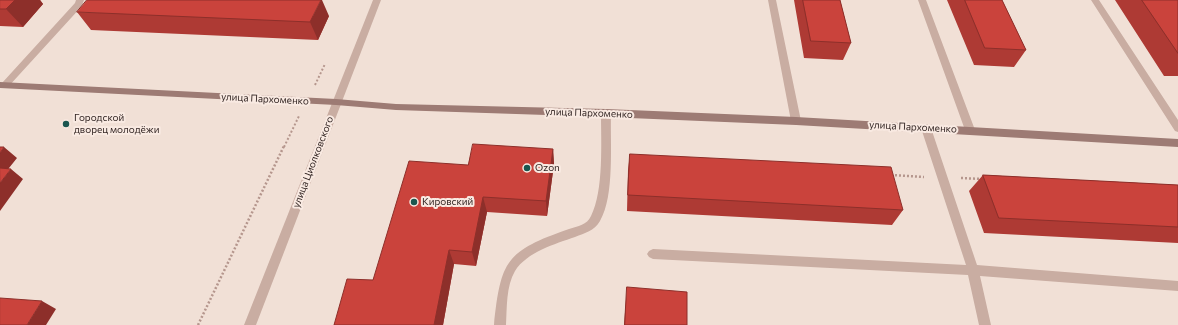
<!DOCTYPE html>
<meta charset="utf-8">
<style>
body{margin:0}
canvas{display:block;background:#f1e0d6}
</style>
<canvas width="1178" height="325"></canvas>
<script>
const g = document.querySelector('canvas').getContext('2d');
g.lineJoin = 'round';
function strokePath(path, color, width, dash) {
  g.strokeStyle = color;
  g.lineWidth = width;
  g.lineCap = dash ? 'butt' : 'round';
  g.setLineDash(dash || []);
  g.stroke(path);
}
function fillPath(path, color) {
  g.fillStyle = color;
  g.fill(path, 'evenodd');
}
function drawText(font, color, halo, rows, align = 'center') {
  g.font = font + ' Commissioner,sans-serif';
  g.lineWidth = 4;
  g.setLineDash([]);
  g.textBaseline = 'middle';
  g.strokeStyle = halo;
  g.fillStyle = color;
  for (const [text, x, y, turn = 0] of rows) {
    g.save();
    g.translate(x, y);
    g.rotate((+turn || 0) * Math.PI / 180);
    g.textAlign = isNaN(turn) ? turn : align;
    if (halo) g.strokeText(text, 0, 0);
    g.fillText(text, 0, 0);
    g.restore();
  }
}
strokePath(new Path2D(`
 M315,85L325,64
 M284,147L299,116`), '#b5968d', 2, [2, 2]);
strokePath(new Path2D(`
 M891,175L924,177
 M961,178L982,179
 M198,325L284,146`), '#b5968d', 2.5, [2, 2]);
fillPath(new Path2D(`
 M76,0H84L82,6L8,87H2L0,85L2,83L75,3Z
 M768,0H776L801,121L796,125L791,121Z
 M918,0H926L975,130L973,133H967L965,130Z
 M1091,0H1099L1178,120V132L1175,131Z
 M606,109L611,113C610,143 615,195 600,221C594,231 585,233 575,237C555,244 527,252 515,271C506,286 507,308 506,325H494C501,260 506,251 569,229C578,226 587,225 591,216C604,191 601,141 601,113Z
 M926,124L929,125L931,128L977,265L1178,281V291L980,276L991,325H979L968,275L653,259L649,257L647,254L649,251L653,249L966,265L921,128L923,125Z`), '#c9ada2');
fillPath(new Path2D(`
 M373,0H381L256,325H244Z`), '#c9ada2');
fillPath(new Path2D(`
 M0,82L336,99L396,104L606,109L796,117L1178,139V147L796,125L606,117L396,110L336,105L0,88Z`), '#9d7b74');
fillPath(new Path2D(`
 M0,0H40L43,4L23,27L0,26Z
 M794,0H840L851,43L843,60L804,58Z
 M947,0H1002L1026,50L1014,67L974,65Z
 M1115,0H1178V76H1164Z
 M77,12L329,16L318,40L91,30Z
 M553,149L554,164L547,216L487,212L476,266L454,264L443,325H334L373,280L468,165Z
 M630,154L903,210L892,225L627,211L628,170Z
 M983,175L1178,185V243L984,233L969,191Z
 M627,287L687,325H624Z`), '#ae3a34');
fillPath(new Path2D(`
 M15,0H40L43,4L23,27L6,9Z
 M321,0H322L329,16L318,40L310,22Z
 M4,147L17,158L1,178L0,177V153Z
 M553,149L554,164L547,216L546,201Z
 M11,169L23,179L0,211V183Z
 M483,197L487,212L476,266L472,252Z
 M449,250L454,264L443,325H434Z
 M42,301L56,309L46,325H27Z`), '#8d2f2a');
const building = new Path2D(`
 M0,0H15L6,9H0Z
 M87,0H321L310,22L77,12Z
 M803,0H840L851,43L811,41Z
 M965,0H1002L1026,50L985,48Z
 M1142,0H1178V53Z
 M473,144L553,149L546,201L483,197L472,252L449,250L434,325H334L347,279L373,280L409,161L468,165Z
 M0,147H4L0,153Z
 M630,154L891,167L903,210L628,195Z
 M0,168L11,169L0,183Z
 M983,175L1178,185V227L999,218Z
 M627,287L687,292V325H625Z
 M0,298L42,301L27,325H0Z`);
fillPath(building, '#ca433c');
strokePath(building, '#8d2f2a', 1);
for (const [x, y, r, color] of [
 [66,124,4,"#1a564f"],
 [527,168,4,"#1a564f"],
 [414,202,4,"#1a564f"]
]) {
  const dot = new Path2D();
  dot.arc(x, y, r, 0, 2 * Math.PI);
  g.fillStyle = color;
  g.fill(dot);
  strokePath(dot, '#f9eae2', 1.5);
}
drawText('10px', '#342725', '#f9eae2', [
 ["улица Пархоменко",265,99,3],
 ["улица Пархоменко",589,113,2],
 ["улица Пархоменко",913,127,3],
 ["улица Циолковского",313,162,-69]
]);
drawText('10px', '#342725', '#f9eae2', [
 ["Городской",74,118],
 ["дворец молодёжи",74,130],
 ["Ozon",535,168],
 ["Кировский",422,202]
], 'left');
</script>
